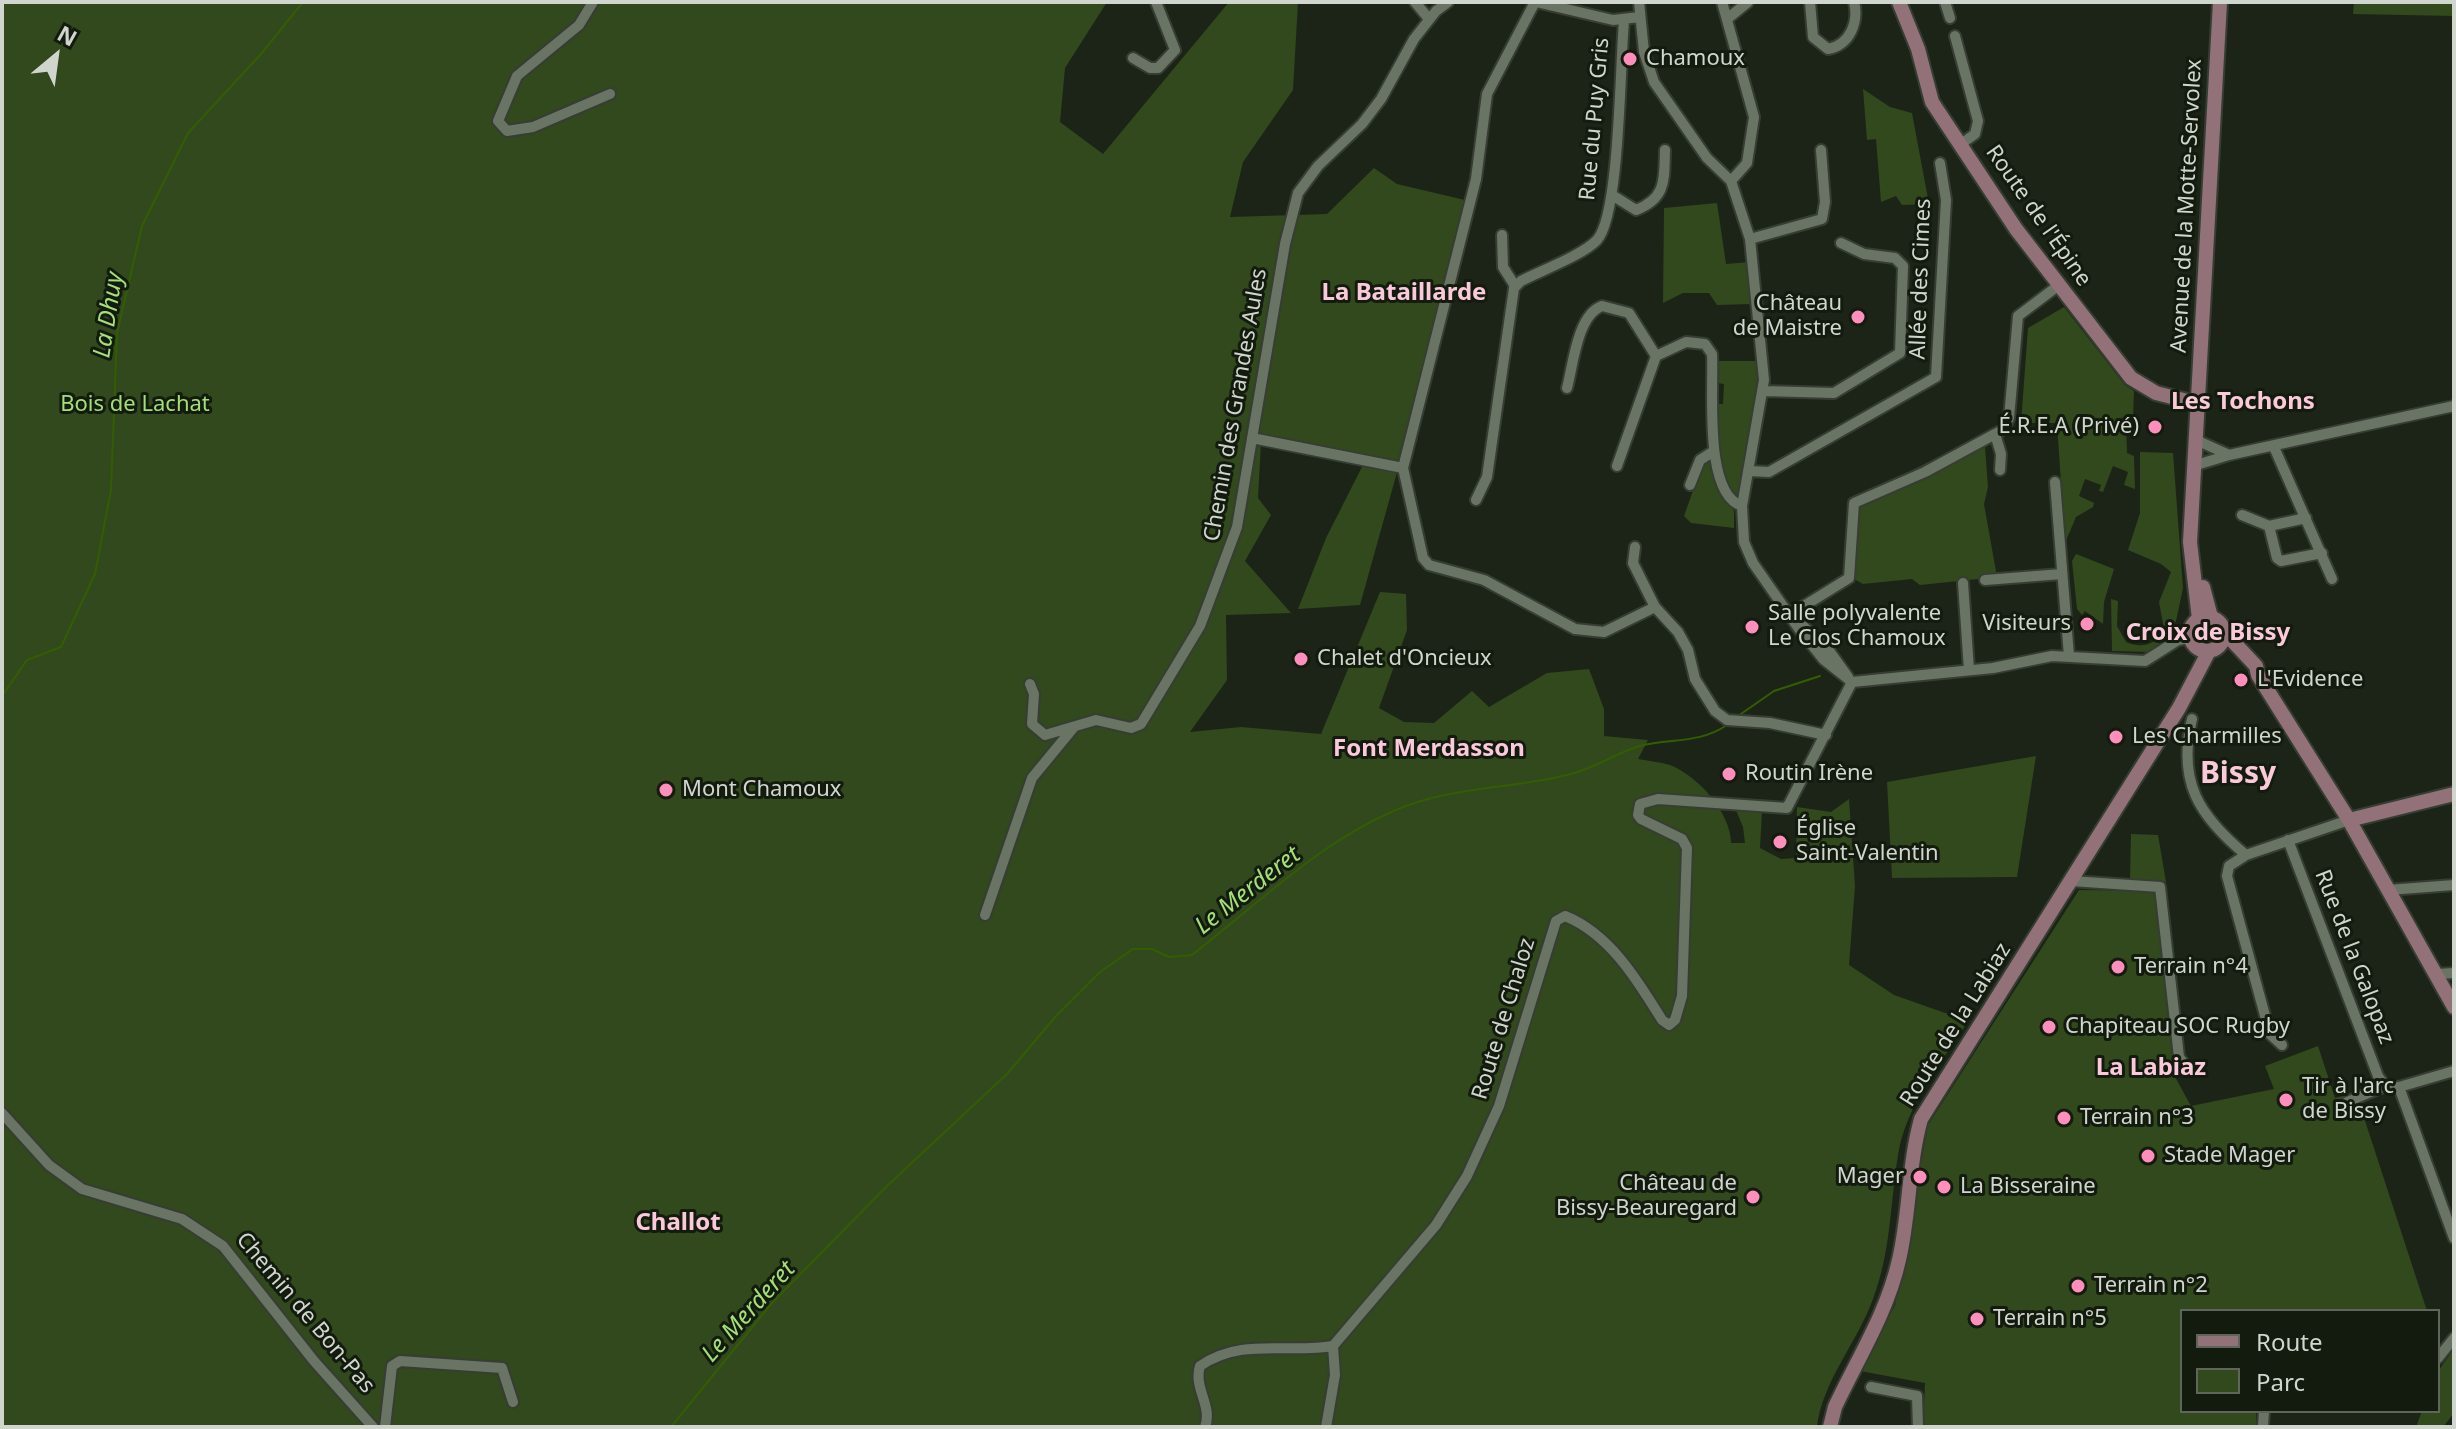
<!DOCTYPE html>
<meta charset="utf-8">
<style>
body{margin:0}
#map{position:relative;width:2456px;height:1429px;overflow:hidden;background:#1c2417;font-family:"Noto Sans",sans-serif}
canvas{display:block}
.frame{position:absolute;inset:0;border:4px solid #d0d6cd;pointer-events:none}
.legend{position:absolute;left:2180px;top:1309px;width:260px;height:104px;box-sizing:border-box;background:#131a0e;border:2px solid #5f655a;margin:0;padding:10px 14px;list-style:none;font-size:24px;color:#d0d6cd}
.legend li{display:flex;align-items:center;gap:16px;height:40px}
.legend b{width:40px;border:2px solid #5f655a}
.north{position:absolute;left:16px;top:16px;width:80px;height:80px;-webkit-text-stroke:6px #131a0e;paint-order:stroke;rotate:29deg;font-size:22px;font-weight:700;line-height:32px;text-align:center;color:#d0d6cd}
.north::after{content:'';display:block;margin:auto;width:28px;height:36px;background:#d0d6cd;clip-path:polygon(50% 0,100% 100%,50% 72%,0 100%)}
</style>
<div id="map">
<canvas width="2456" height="1429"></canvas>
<div class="frame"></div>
<ul class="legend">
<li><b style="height:10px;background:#927278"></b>Route</li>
<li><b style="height:22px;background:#31491d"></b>Parc</li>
</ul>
<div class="north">N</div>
</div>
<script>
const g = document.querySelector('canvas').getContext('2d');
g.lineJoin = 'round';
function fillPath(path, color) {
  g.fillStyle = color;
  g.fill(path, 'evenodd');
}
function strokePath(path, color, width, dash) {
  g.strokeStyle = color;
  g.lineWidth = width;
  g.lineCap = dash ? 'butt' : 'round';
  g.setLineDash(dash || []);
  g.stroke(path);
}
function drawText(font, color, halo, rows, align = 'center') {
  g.font = font + ' "Noto Sans",sans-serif';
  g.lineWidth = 6;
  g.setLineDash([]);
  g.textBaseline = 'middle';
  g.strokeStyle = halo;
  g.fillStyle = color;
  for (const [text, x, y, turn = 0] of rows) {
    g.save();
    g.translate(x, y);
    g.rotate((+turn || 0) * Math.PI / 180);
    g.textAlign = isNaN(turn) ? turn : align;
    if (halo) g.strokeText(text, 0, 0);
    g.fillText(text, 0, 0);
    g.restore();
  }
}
fillPath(new Path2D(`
 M2,2H1107L1065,68L1060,122L1103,154L1229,2H1298L1293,90L1243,162L1230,217L1327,214L1374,168L1397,184L1465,200L1401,458L1360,605L1298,609L1326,538L1367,457L1286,438L1261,443L1258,498L1271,515L1245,561L1291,613L1226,615L1227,680L1190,732L1241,727L1321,734L1380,592L1406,594L1407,630L1379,708L1404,722L1434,723L1472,691L1489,707L1547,673L1589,669L1604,709V736L1648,740L1638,759C1648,761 1660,762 1670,765C1698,776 1731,813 1731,843H1745L1743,827L1735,808L1762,811L1760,848L1781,859L1796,858L1797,807L1831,812L1849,799L1855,886L1849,965L1894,995L1968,1021C1942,1062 1906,1105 1898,1155C1890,1205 1891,1251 1873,1299C1858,1341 1822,1382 1817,1427H2Z
 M2354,2H2454V16L2353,14Z
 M1863,89L1890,107L1912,113L1929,204L1902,205L1896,196L1881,202L1876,139L1867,140Z
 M1717,203L1726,264L1750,262L1752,304L1717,305L1709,293H1683L1663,303L1664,208Z
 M2064,307L2125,385L2134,391L2133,421H2126L2127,453L2134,456L2135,489L2124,485L2128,472L2113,466L2103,492L2099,491L2101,485L2085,479L2079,496L2094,503L2093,507L2076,517L2065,543L2057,423H2021L2028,328Z
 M1717,361H1759V386L1737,497L1731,493L1718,451L1716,404H1723L1724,384L1717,383Z
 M1984,434L1988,487L1984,504L1997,577L1920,585L1912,579L1863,584L1847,575L1851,501Z
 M2140,452L2173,453L2183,588L2176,621L2169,635L2150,652L2112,651L2111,599L2118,601L2117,626L2126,642C2142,649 2156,645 2164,629L2159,602L2171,572L2161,564L2128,550L2140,513Z
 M1710,460L1721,494L1734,511V528L1691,523L1684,516L1702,465Z
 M2076,554L2114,569L2104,602L2103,624L2085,611L2082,615L2077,609L2072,561Z
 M2036,756L2017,877L1892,878L1887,782Z
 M2131,834L2158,835L2166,882L2130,880Z
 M2079,890L2155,891L2174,1075L2191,1106L2274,1089L2265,1066L2318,1046L2335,1098L2356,1093L2427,1311H2182V1411H2256V1427H1923L1925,1383L1860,1371L1895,1305L1928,1125Z
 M2454,1349V1413L2443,1427H2416L2422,1411H2438V1371Z`), '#31491d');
strokePath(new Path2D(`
 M2,696L27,660L61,647L95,574L111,490L117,333L142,226L188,133L261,54L303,2
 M1738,716L1774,691L1820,676
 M671,1427L771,1304L888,1185L1008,1073L1056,1016L1100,972L1133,949H1152L1169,957L1192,955C1259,903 1326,836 1406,806C1457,787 1515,788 1567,775C1595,769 1615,753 1640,746C1671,738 1699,744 1727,725`), '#345d03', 2);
const street = new Path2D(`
 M593,2L579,25L517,76L498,121L507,131L533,127L610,94
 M1415,2L1429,19
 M1535,2L1487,94L1476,179L1403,468L1423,558L1429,565L1484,580L1575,629L1604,632L1655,607L1678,632L1688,650L1695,679L1715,711L1727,720L1770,723L1826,735
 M1536,2L1613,20L1640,17
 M1639,2L1644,52L1654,82L1707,158L1731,181L1750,239L1764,380L1742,506L1744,542L1753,563L1799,629L1823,659L1852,682
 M1722,2L1754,117L1747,163L1731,181
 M1810,2L1813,37L1828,49C1850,45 1859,22 1854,2
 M1945,2L1950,18
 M1727,19L1748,2
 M1955,36L1978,121L1975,134L1961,144
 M1133,58L1150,68H1158L1175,50L1156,2
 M1612,195L1636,210C1667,198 1664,179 1665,150
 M1502,235L1503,267L1515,286
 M1750,239L1822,219L1825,202L1821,150
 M1567,388C1573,366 1577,315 1602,306L1629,313L1656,356L1686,342L1705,344L1712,354C1714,388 1703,494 1742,506
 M1764,391L1834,393L1900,353L1903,266L1895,258L1864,254L1841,243
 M1995,434L2004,429L2009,418L2018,316L2059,285
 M1252,438L1403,468
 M2196,440L2227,454
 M2274,447L2332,579
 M1617,466L1656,356
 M2193,466L2229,455L2454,406
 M1749,471L1769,472L1936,377L1946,200L1940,163
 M2055,482L2069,656
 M1690,485L1700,460L1714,451
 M1476,500L1487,477L1514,288L1521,281C1540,271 1583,255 1597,240C1620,215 1620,62 1624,21
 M2242,515L2269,526L2306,518
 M2269,526L2277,558L2281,561L2322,553
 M1635,547L1633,563L1655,607
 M1985,580L2062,574
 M1963,583L1969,670
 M1791,614L1849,578L1854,503L1925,472L1995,434L2001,454L2000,470
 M1798,621L1830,652L1848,677
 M1852,682L1993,668L2052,656L2145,661L2178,640L2190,638
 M1030,684L1034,694L1032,724L1045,735L1096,720L1131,728L1141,724L1200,626L1237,527L1285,244L1298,193L1318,166L1362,124L1381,99L1414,39L1436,11L1448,2
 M2192,719C2177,782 2199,816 2246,855
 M2288,840L2378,1076L2385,1086
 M2071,881L2160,887L2179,1057L2187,1068
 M2388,890L2454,885
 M985,915L1032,778L1074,727
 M2437,974L2454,973
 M2282,1045L2270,1034L2227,876L2229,866L2246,855L2349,820
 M2399,1087L2454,1238
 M2347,1102L2385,1086L2399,1087L2454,1071
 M2,1113L49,1165L82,1189L182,1219L223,1246L314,1361L373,1427
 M2438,1358L2454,1338
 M1871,1387L1917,1396L1918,1427
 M385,1427L392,1366L400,1361L502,1368L513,1402
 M1205,1427C1213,1406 1193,1388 1200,1366C1242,1337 1287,1354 1333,1346L1436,1225L1467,1176L1499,1106L1556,921L1565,916C1610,934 1638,981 1662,1020L1669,1025L1675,1020L1682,996L1687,848L1682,839L1641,819L1638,815L1640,804L1658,799L1787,808L1852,682
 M1326,1427L1335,1375L1333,1346
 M2263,1427L2264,1411`);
const secondary = new Path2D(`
 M1899,2L1918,49L1932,102L2016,229L2131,378L2156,393L2199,404
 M2203,587L2211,617
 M2190 634a17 17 0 1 1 34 0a17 17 0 1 1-34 0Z
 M2199,619L2190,542L2220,2
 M2225,633L2256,666L2258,675L2349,820L2454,1007
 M2349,820L2454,794
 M1830,1427L1835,1407C1858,1358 1887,1313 1899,1260C1910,1213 1908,1166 1921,1119L2179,708L2209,651`);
strokePath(street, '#373d33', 14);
strokePath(secondary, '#373d33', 18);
strokePath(street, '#6a7464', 10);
strokePath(secondary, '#927278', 14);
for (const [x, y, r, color] of [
 [1630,59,8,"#fe8ebb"],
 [1858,317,8,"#fe8ebb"],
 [2155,427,8,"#fe8ebb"],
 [2087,624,8,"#fe8ebb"],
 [1752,627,8,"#fe8ebb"],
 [1301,659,8,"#fe8ebb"],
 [2241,680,8,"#fe8ebb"],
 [2116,737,8,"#fe8ebb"],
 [1729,774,8,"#fe8ebb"],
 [666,790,8,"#fe8ebb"],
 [1780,842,8,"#fe8ebb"],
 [2118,967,8,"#fe8ebb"],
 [2049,1027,8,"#fe8ebb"],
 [2286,1100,8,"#fe8ebb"],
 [2064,1118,8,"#fe8ebb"],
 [2148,1156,8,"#fe8ebb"],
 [1920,1177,8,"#fe8ebb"],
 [1944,1187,8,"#fe8ebb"],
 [1753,1197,8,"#fe8ebb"],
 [2078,1286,8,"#fe8ebb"],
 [1977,1319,8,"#fe8ebb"]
]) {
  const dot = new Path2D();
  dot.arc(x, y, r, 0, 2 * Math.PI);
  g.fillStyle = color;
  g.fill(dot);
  strokePath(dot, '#131a0e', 3);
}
drawText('22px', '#d0d6cd', '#131a0e', [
 ["Chamoux",1646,59],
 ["Château",1842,304,"right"],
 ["de Maistre",1842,329,"right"],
 ["É.R.E.A (Privé)",2139,427,"right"],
 ["Salle polyvalente",1768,614],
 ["Le Clos Chamoux",1768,639],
 ["Visiteurs",2071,624,"right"],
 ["Chalet d'Oncieux",1317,659],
 ["L'Evidence",2257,680],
 ["Les Charmilles",2132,737],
 ["Routin Irène",1745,774],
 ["Mont Chamoux",682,790],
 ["Église",1796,829],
 ["Saint-Valentin",1796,854],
 ["Terrain n°4",2134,967],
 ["Chapiteau SOC Rugby",2065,1027],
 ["Tir à l'arc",2302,1087],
 ["de Bissy",2302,1112],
 ["Terrain n°3",2080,1118],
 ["Stade Mager",2164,1156],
 ["Mager",1904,1177,"right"],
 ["Château de",1737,1184,"right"],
 ["Bissy-Beauregard",1737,1209,"right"],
 ["La Bisseraine",1960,1187],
 ["Terrain n°2",2094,1286],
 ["Terrain n°5",1993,1319]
], 'left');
drawText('22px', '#d0d6cd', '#131a0e', [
 ["Rue du Puy Gris",1595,119,-85],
 ["Avenue de la Motte-Servolex",2187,206,-87],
 ["Route de l'Épine",2038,216,55],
 ["Allée des Cimes",1921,279,-88],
 ["Chemin des Grandes Aules",1236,405,-80],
 ["Rue de la Galopaz",2354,957,69],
 ["Route de Chaloz",1504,1019,-73],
 ["Route de la Labiaz",1956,1025,-58],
 ["Chemin de Bon-Pas",305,1313,50]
]);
drawText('22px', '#a4df76', '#131a0e', [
 ["Bois de Lachat",135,405]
]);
drawText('bold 24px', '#fac9da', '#131a0e', [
 ["La Bataillarde",1404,293],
 ["Les Tochons",2243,402],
 ["Croix de Bissy",2208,633],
 ["Font Merdasson",1429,749],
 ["La Labiaz",2151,1068],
 ["Challot",678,1223]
]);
drawText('italic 24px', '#a5e077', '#131a0e', [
 ["La Dhuy",109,315,-81],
 ["Le Merderet",1248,891,-38],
 ["Le Merderet",749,1312,-48]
]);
drawText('bold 30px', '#fac9da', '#131a0e', [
 ["Bissy",2238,774]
]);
</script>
